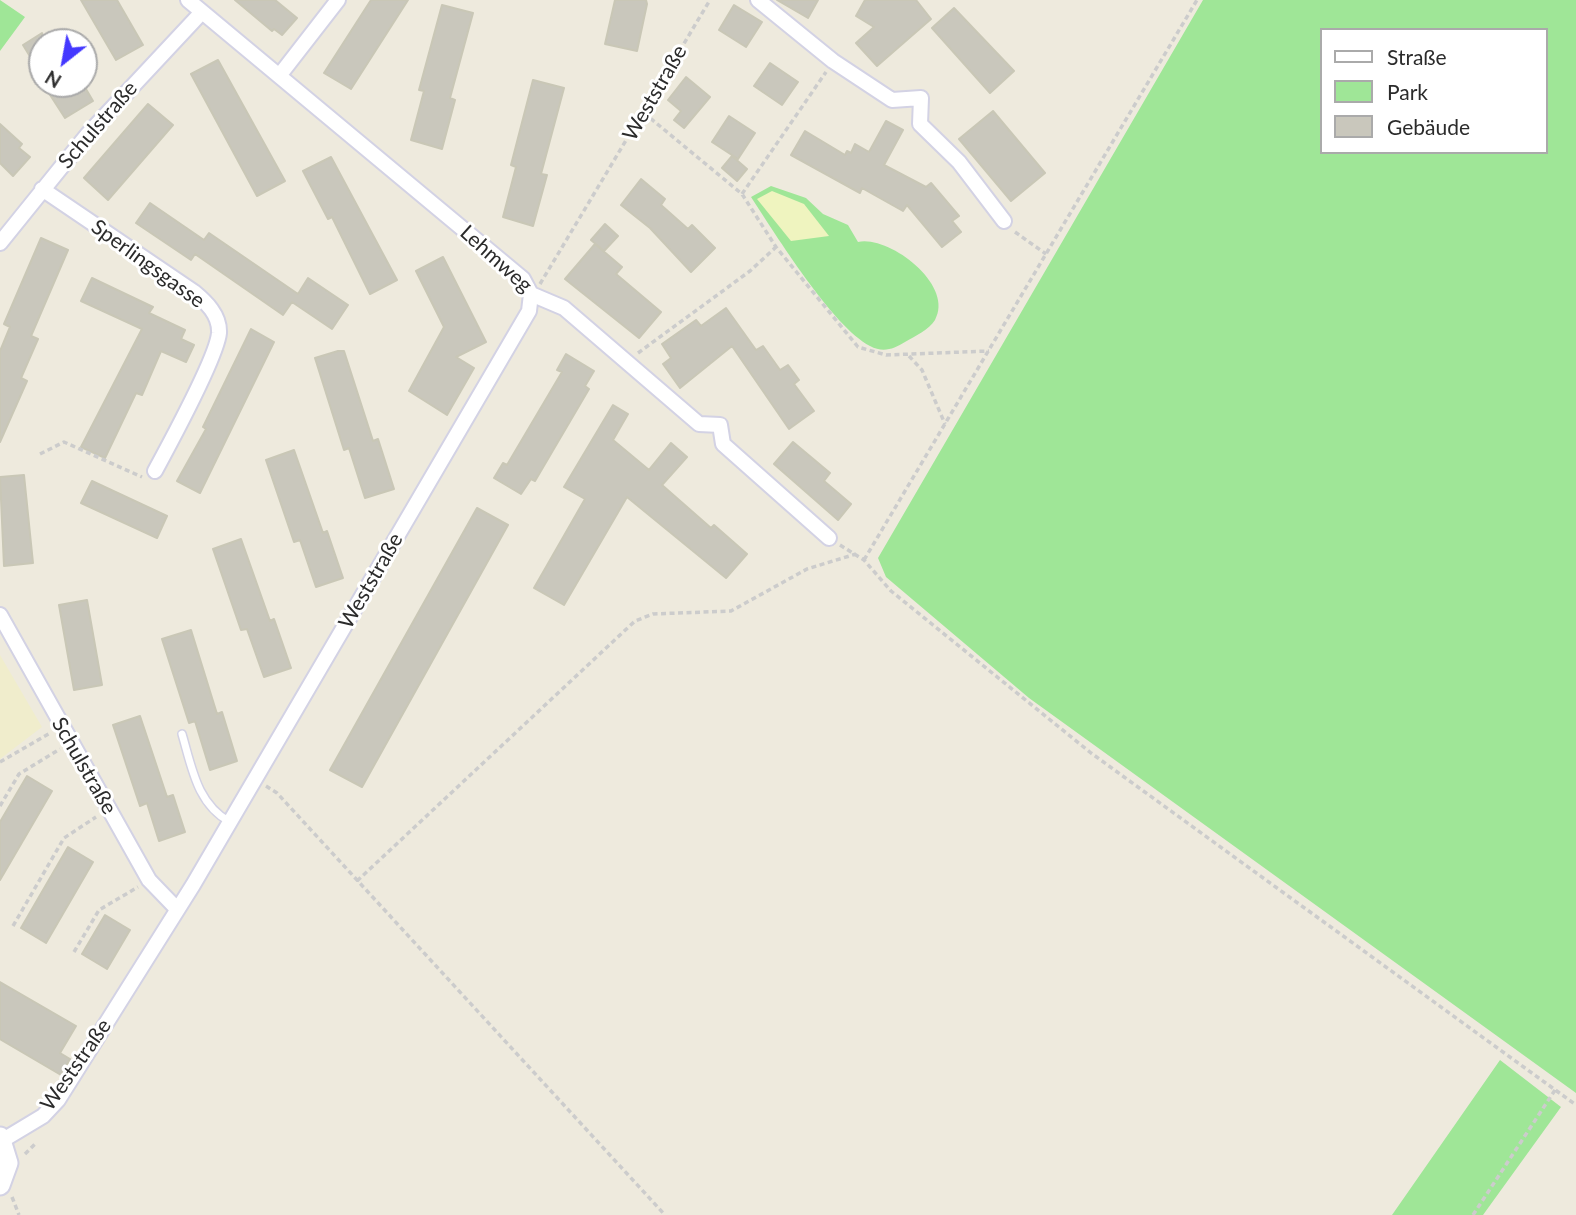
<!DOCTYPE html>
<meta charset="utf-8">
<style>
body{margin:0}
#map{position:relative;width:1576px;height:1215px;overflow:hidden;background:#eeeadd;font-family:Lato,sans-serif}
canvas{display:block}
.legend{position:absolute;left:1320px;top:28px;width:228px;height:126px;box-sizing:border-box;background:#fff;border:2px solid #aaa;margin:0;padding:9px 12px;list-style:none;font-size:21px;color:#2b2b2b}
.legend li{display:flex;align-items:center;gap:14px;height:35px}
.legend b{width:35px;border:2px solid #aaa}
.north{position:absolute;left:28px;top:28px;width:70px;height:70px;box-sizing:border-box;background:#fff;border:2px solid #aaa;border-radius:50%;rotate:211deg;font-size:19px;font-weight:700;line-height:28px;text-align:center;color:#2b2b2b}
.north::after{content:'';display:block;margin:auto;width:24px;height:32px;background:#4438ff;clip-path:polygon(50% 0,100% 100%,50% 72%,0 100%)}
</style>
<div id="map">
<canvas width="1576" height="1215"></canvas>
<ul class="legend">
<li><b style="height:9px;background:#fff"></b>Straße</li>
<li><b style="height:19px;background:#9fe697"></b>Park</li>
<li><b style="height:19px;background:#c9c7bc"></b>Gebäude</li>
</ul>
<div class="north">N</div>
</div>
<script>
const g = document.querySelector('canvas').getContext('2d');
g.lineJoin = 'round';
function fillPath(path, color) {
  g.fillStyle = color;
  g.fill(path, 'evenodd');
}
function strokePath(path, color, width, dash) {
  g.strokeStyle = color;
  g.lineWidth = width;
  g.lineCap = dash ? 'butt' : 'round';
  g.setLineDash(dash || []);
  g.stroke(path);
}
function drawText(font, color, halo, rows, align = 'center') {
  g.font = font + ' Lato,sans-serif';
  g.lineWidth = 6;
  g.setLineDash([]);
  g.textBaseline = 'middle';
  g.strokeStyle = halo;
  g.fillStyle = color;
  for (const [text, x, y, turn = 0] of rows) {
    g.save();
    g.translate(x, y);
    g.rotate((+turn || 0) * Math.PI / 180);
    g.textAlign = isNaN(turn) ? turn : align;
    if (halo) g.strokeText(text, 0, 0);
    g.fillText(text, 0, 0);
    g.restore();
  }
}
fillPath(new Path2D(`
 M0,655L42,727L0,759Z`), '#f0edcc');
fillPath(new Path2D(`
 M0,0L25,17L0,51Z
 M1203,0H1576V1093L1029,698L886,577L878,558ZM1322,30H1546V152H1322Z
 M771,186L806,198L823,214L848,225L858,242C889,235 955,285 935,320C929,330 915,336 905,342C894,349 883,353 870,346C832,326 776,235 751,197Z
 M1500,1060L1561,1107L1483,1215H1392Z`), '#9fe697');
fillPath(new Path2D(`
 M772,191L804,204L829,236L791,241L757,199Z`), '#eff4bf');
const building = new Path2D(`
 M81,0H117L143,45L116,60Z
 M235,0H275L297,18L282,35L274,29L272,31Z
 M371,0H408L351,89L324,73Z
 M615,0H646L647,4L637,51L605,44Z
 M777,0H818L808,18Z
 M865,0H916L931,19L877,66L856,43L874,27L856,16Z
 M442,5L473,13L450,98L455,100L442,149L411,140L424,91L419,90Z
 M734,5L762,22L746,47L719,30Z
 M954,8L1014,71L990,93L932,28Z
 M42,33V76L23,45Z
 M218,60L285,181L257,196L191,74Z
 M770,63L798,82L782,105L754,86Z
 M686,77L710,97L684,128L674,120L681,111L668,100Z
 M533,80L564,88L541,174L547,175L533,226L503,217L516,167L511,165Z
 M43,84H83L93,101L65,118Z
 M148,104L173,125L108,200L84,178Z
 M993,111L1045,173L1011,201L959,139Z
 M729,116L755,133L738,159L712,142Z
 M886,121L903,130L884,165L926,187L931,183L959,216L952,221L961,232L942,247L907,205L903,211L862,188L860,193L791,155L805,131L845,155L847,151L851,153L855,144L869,152Z
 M0,124L22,144L19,148L30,157L13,176L0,163Z
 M732,156L747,169L737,181L722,168Z
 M331,157L397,280L370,294L332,217L328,219L303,171Z
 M641,179L665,199L661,205L688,229L692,225L715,248L691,272L650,228L621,205Z
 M150,203L204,240L209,233L298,294L308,278L348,305L332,329L292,302L283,315L195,254L191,260L136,223Z
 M605,224L618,236L604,251L591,240Z
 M41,238L68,250L31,336L38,339L21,378L27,381L0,442V351L10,327L4,324Z
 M595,244L622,267L616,274L661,312L639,338L565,279Z
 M443,257L486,342L456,357L474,368L447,415L409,391L444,327L416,271Z
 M92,278L153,307L149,313L185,330L181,339L194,345L186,362L161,351L142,395L136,393L105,458L81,447L142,329L81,301Z
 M726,308L756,350L763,346L780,370L788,365L799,380L794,384L814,411L789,429L732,346L680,388L663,364L671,358L662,344L696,320L701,326Z
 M251,329L274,342L200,493L177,481L206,429L203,427Z
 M338,351H344L373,441L378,439L394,489L365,498L349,448L344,450L315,358Z
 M566,354L594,371L585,386L589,389L535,481L531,479L521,494L494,478L503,463L507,465L562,372L557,370Z
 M613,405L628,414L613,440L649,470L671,443L687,457L662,485L711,528L714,525L747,554L726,578L627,497L564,605L534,588L585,499L564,487Z
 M793,442L830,473L824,481L851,504L838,520L774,464Z
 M294,450L323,533L327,531L343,578L316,587L300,540L294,542L266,460Z
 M24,475L33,563L4,566L0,477Z
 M92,481L167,516L157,538L81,503Z
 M477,508L508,525L362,787L330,770Z
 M241,539L270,621L274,619L291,668L264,677L247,629L241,630L213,549Z
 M87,600L102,685L74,690L59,605Z
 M191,630L217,714L222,712L237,761L210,770L195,721L189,723L162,639Z
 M140,716L167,797L173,795L185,832L159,841L147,803L140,806L113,725Z
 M27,776L52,791L0,880V822Z
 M68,847L93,862L46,943L21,928Z
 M105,915L130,930L107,969L82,954Z
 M0,982L76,1026L60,1053L70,1059L61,1075L0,1039Z`);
fillPath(building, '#c9c7bc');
strokePath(building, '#c9c7b6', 2);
const service = new Path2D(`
 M182,734C192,768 197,804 230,822`);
const minor = new Path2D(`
 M188,0L523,279L531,294L564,308L699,424L720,425L723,444L829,538
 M758,0L833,61L892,100L921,98L920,124L959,162L1004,221
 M279,76L338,0
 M42,189L194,292C206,302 220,315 219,333C217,356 168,447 155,471
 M0,243L88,134L202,12
 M0,615L149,880L177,909
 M3,1140L43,1116L58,1100L193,885L529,311L531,294`);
const tertiary = new Path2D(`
 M0,1137L8,1163L0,1185`);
strokePath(service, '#d3d2e4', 10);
strokePath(minor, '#d3d2e4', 18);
strokePath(tertiary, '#d3d2e4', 23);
strokePath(new Path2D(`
 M644,113L742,194L776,247L858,347L886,355L989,351
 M742,194L826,72
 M1015,232L1046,254
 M540,284L710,0
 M638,353L750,271L776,247
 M909,356L922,370L945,424
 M40,454L64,442L142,477
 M840,545L864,560L891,591L1091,753L1576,1105
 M864,560L1197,0
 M0,762L50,733
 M266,786L277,793L665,1215
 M0,806L19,774L60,749
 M357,881L635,621L653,614L731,611L807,569L856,554
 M13,926L64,838L96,817
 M74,952L99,910L138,887
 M25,1154L35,1144
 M12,1197L19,1215
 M1473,1215L1555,1090`), '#ccc', 3.5, [5, 3.5]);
strokePath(service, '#fff', 7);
strokePath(minor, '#fff', 14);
strokePath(tertiary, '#fff', 19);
drawText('21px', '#2b2b2b', '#fff', [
 ["Weststraße",655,93,-60],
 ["Schulstraße",98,125,-49],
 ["Lehmweg",496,259,42],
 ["Sperlingsgasse",148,264,36],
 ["Weststraße",371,581,-60],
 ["Schulstraße",84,766,60],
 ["Weststraße",76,1065,-55]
]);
</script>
